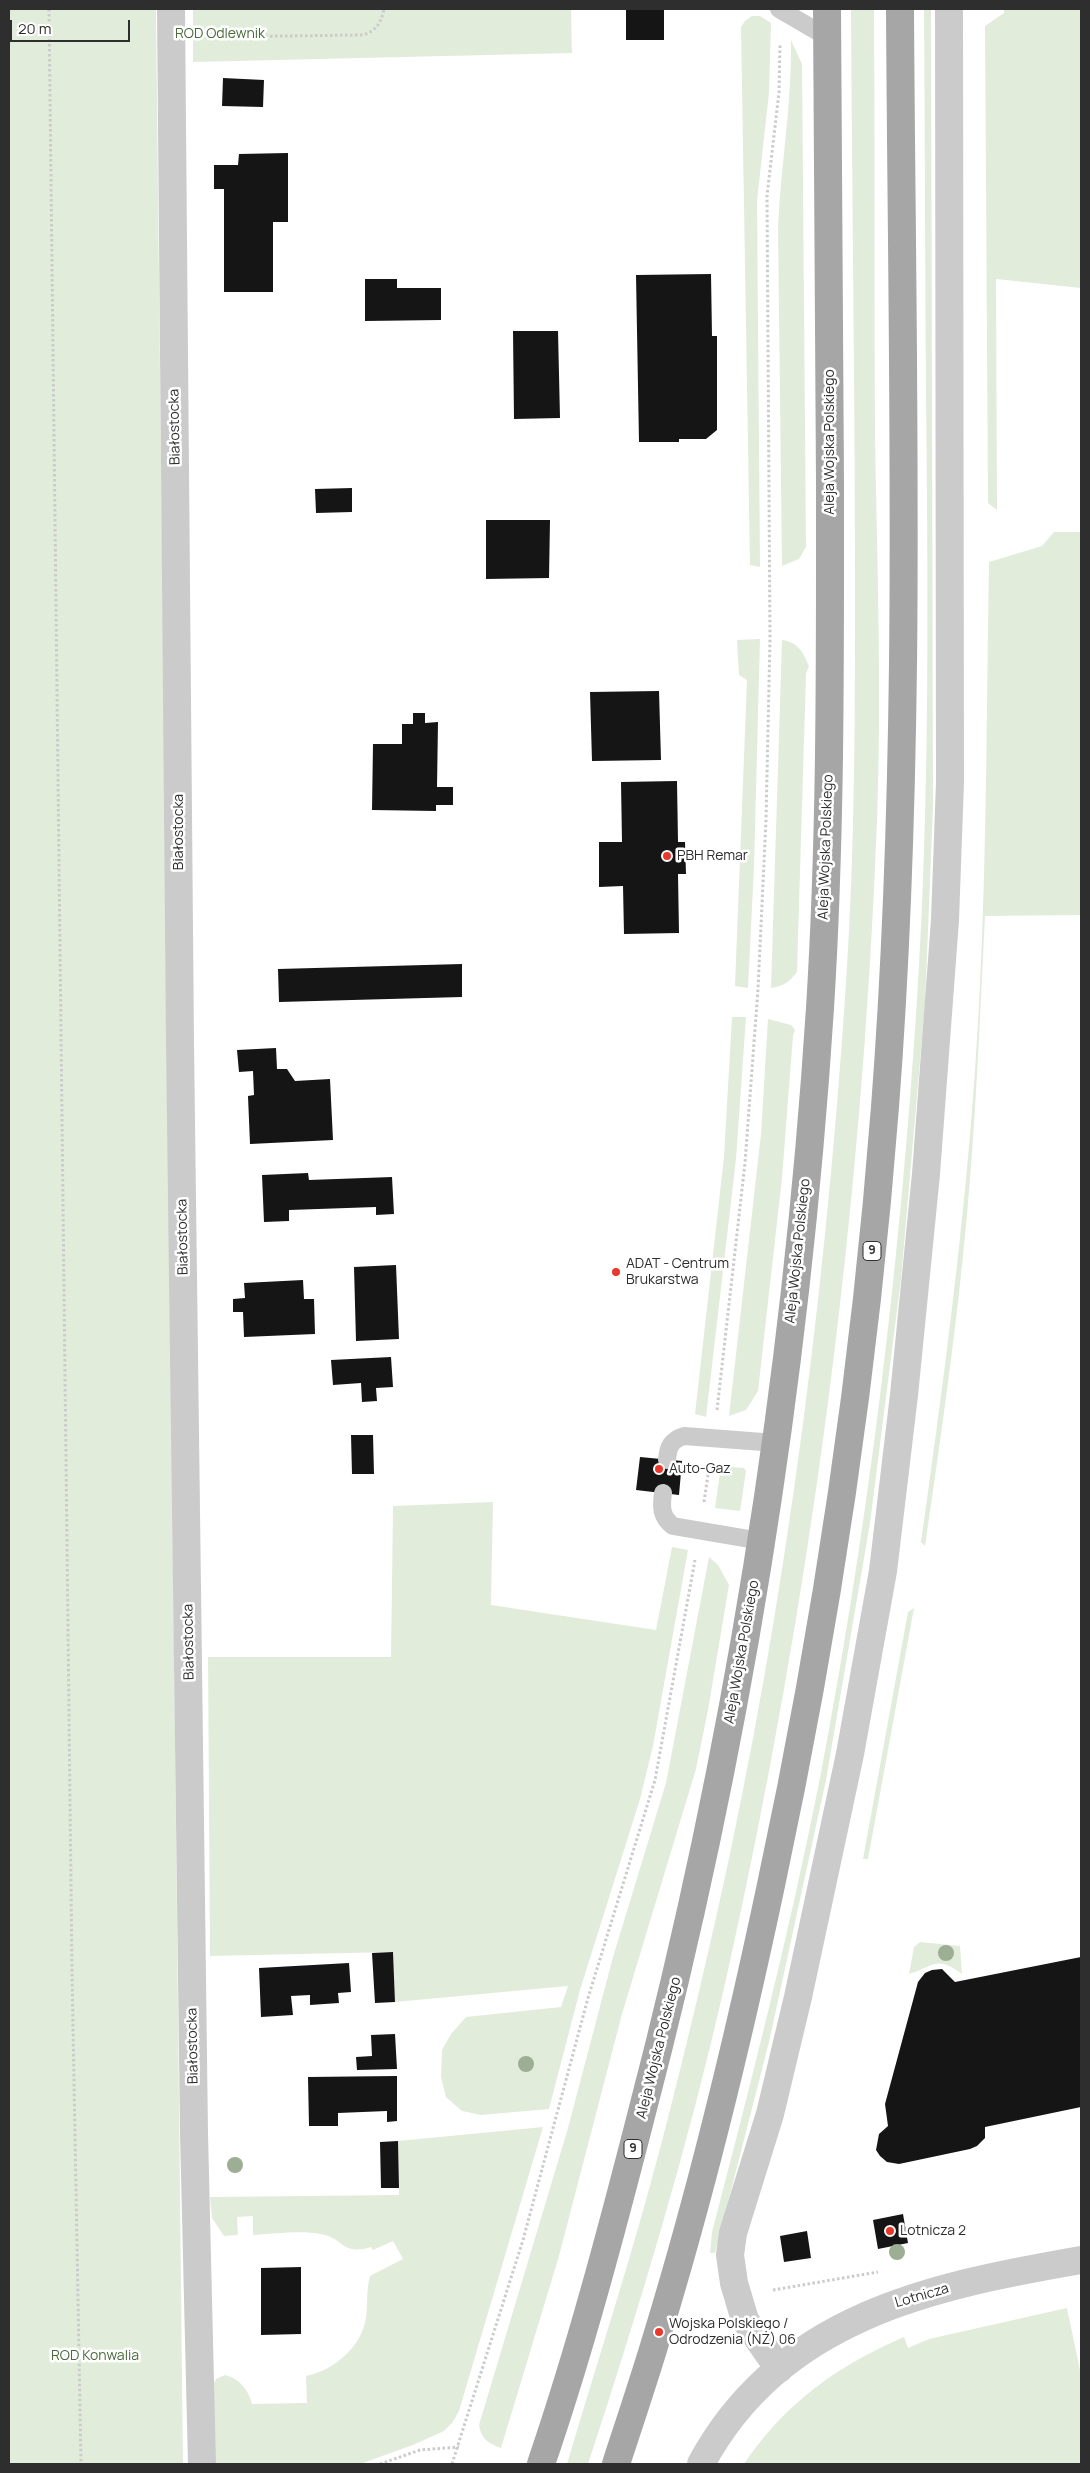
<!DOCTYPE html>
<meta charset="utf-8">
<style>
body{margin:0}
#map{position:relative;width:1090px;height:2473px;overflow:hidden;background:#fff;font-family:Manrope,sans-serif}
canvas{display:block}
.frame{position:absolute;inset:0;border:10px solid #2e2e2e;pointer-events:none}
.scale{position:absolute;left:10px;top:20px;width:120px;height:22px;box-sizing:border-box;border:2px solid #2e2e2e;border-top:0;padding-left:6px;font-size:15px;line-height:18px;white-space:nowrap;color:#2e2e2e;-webkit-text-stroke:4px #fff;paint-order:stroke}
</style>
<div id="map">
<canvas width="1090" height="2473"></canvas>
<div class="frame"></div>
<div class="scale">20 m</div>
</div>
<script>
const g = document.querySelector('canvas').getContext('2d');
g.lineJoin = 'round';
function fillPath(path, color) {
  g.fillStyle = color;
  g.fill(path, 'evenodd');
}
function strokePath(path, color, width, dash) {
  g.strokeStyle = color;
  g.lineWidth = width;
  g.lineCap = dash ? 'butt' : 'round';
  g.setLineDash(dash || []);
  g.stroke(path);
}
function drawText(font, color, halo, rows, align = 'center') {
  g.font = font + ' Manrope,sans-serif';
  g.lineWidth = 5;
  g.setLineDash([]);
  g.textBaseline = 'middle';
  g.strokeStyle = halo;
  g.fillStyle = color;
  for (const [text, x, y, turn = 0] of rows) {
    g.save();
    g.translate(x, y);
    g.rotate((+turn || 0) * Math.PI / 180);
    g.textAlign = isNaN(turn) ? turn : align;
    if (halo) g.strokeText(text, 0, 0);
    g.fillText(text, 0, 0);
    g.restore();
  }
}
fillPath(new Path2D(`
 M9,9H156L183,2464H9Z
 M193,9H571L572,53L193,62Z
 M851,9H874C875,150 874,292 875,434C877,563 882,692 877,821C862,1213 811,1601 725,1984C688,2146 640,2306 588,2464H567C588,2392 611,2321 632,2249C658,2161 680,2072 701,1983C779,1657 824,1317 846,983C855,850 855,716 855,583C855,392 852,200 851,9Z
 M924,9H931L933,808L925,1004L901,1279L870,1523L826,1780L769,2042L715,2253H710L712,2232C751,2083 789,1934 819,1783C869,1524 900,1263 917,1000C930,798 928,595 926,392C925,264 925,137 924,9Z
 M1004,9H1081V288L996,279L997,510L988,503L985,26L1004,13Z
 M752,16H760L771,23L769,93L757,201L760,567L750,565L741,27L745,21Z
 M791,40L802,64L806,547L799,559L782,566L778,227C781,164 792,103 791,40Z
 M1054,532H1081V915L985,916C980,1016 976,1116 967,1215C957,1326 941,1436 925,1546L921,1542C943,1386 964,1229 975,1071C987,902 986,732 989,562L1042,546Z
 M760,639L754,867L748,988L735,986L747,680L739,675L737,640Z
 M782,640C798,642 803,652 809,666L806,674L797,972C789,982 784,986 771,988Z
 M732,1017H746L736,1159L706,1417L695,1414L724,1157Z
 M768,1019L791,1025L795,1030L793,1036L782,1178L758,1391L746,1410L729,1416L761,1134Z
 M721,1466L744,1468L746,1471L740,1511L715,1508Z
 M493,1502L491,1605L656,1630L672,1547L688,1550L653,1746L640,1799L580,1990L549,2109L481,2115L462,2111L446,2097L441,2077L442,2050L451,2034L466,2017L561,2007L568,1986L395,2002L393,1952L210,1956L208,1657H391L393,1506Z
 M709,1557L718,1565L729,1585L708,1710L696,1769L622,2014L559,2256L501,2448C488,2443 481,2439 479,2425L568,2128L613,1957L666,1783Z
 M914,1608L868,1859H863L908,1612Z
 M920,1942L960,1946L962,1974C936,1955 935,1966 909,1974L914,1947Z
 M543,2127L459,2411L452,2423L444,2431L413,2445L360,2464H214L211,2389L216,2379L225,2375C240,2379 248,2389 252,2404L307,2403L306,2376C334,2370 361,2348 366,2318C368,2304 366,2290 370,2276L403,2259L393,2241L373,2250L371,2247C341,2256 345,2238 320,2234C301,2230 273,2234 253,2235V2216L237,2217L238,2235L224,2236L212,2218L210,2197L399,2195L398,2141Z
 M1067,2308L1081,2375V2464H744C785,2403 837,2366 904,2337L908,2348L929,2339Z`), '#e2ecdb');
fillPath(new Path2D(`
 M626,9H664V40H626Z
 M223,78L264,80L263,107L222,106Z
 M288,153V222H273V292H224V189H214V165H238L239,154Z
 M711,274L712,336H717V430L706,439H679V442H639L636,275Z
 M365,279H397V288H441V320L365,321Z
 M513,331H558L560,418L514,419Z
 M352,488V512L316,513L315,489Z
 M486,520H550L549,578L486,579Z
 M659,691L661,760L592,761L590,692Z
 M413,713H425V723L438,722L437,787H453V805H436V811L372,810L373,744H402V724H413Z
 M677,781L678,842H685L686,874H678L679,933L624,934L623,886L599,887V842H622L621,782Z
 M462,964V997L279,1002L278,969Z
 M276,1048L277,1069H287L295,1081L330,1079L333,1140L250,1144L248,1096L254,1095L253,1071L239,1072L237,1050Z
 M308,1173L309,1180L392,1177L394,1214L376,1215V1207L289,1210V1221L264,1222L262,1175Z
 M396,1265L399,1339L356,1341L354,1267Z
 M303,1280L304,1299H314L315,1334L244,1337L243,1312H233V1299L245,1298L244,1283Z
 M391,1357L393,1387L376,1388L377,1401L362,1402L361,1383L333,1385L331,1360Z
 M351,1435H373L374,1474H352Z
 M640,1457L682,1461L679,1495L636,1490Z
 M393,1952L395,2002L375,2003L372,1953Z
 M1081,1957V2107L985,2127V2138L977,2146L970,2149L899,2164L887,2162L880,2156L876,2150L879,2134L888,2126L885,2104L918,1982L925,1973L932,1970L942,1969L955,1982Z
 M349,1963L351,1992L338,1993L339,2003L310,2005V1995L291,1996L293,2015L261,2017L259,1968Z
 M395,2034L397,2069L357,2070L356,2057L372,2056L371,2035Z
 M397,2076V2121L387,2122V2111L338,2113V2126H309L308,2077Z
 M398,2141L399,2188H381L380,2142Z
 M903,2214L908,2243L878,2249L873,2220Z
 M807,2231L811,2258L784,2262L780,2236Z
 M301,2267V2334L261,2335V2268Z`), '#151515');
strokePath(new Path2D(`
 M49,9L72,1971L81,2464
 M205,37L363,35C377,30 381,23 384,9
 M717,1410L745,1163L758,989L766,820L770,639L767,196L779,92L780,44
 M704,1502L709,1468
 M773,2290L878,2272
 M380,2464L420,2450L459,2447
 M452,2464L523,2240L588,1998L655,1780L695,1560`), '#cbcbcb', 3, [2.5, 2.5]);
strokePath(new Path2D(`
 M779,9L827,37
 M667,1460C668,1447 671,1440 684,1436L776,1443
 M663,1493C661,1507 661,1517 673,1526L761,1541`), '#cbcbcb', 18);
strokePath(new Path2D(`
 M171,9L180,1043L194,2133L202,2464
 M779,2369L745,2320L734,2283L730,2255L733,2233L770,2114L798,1997L850,1754L883,1571L904,1395L926,1174L945,920L950,782L949,9
 M701,2464C780,2317 931,2286 1081,2260`), '#cbcbcb', 28);
strokePath(new Path2D(`
 M541,2464C580,2350 611,2233 641,2116C736,1754 796,1382 820,1008C831,833 830,658 830,483C829,325 828,167 827,9
 M616,2464C630,2421 645,2377 658,2333C703,2186 739,2036 771,1885C826,1629 865,1369 885,1107C913,742 902,375 900,9`), '#a6a6a6', 28);
g.fillStyle = '#9cae93';
for (const [x, y] of [
 [946,1953],
 [526,2064],
 [235,2165],
 [897,2252]
]) {
  g.beginPath();
  g.arc(x, y, 8, 0, 2 * Math.PI);
  g.fill();
}
for (const [x, y, r, color] of [
 [667,856,5,"#e9372c"],
 [616,1272,5,"#e9372c"],
 [659,1469,5,"#e9372c"],
 [890,2231,5,"#e9372c"],
 [659,2332,5,"#e9372c"]
]) {
  const dot = new Path2D();
  dot.arc(x, y, r, 0, 2 * Math.PI);
  g.fillStyle = color;
  g.fill(dot);
  strokePath(dot, '#fff', 2);
}
for (const [x, y, w] of [
 [872,1251,18],
 [633,2149,18]
]) {
  const box = new Path2D();
  box.roundRect(x - w / 2, y - 9.5, w, 19, 4);
  g.fillStyle = '#fff';
  g.fill(box);
  strokePath(box, '#2e2e2e', 1);
}
drawText('bold 12px', '#2e2e2e', null, [
 ["9",872,1251],
 ["9",633,2149]
]);
drawText('14px', '#4b6b3a', '#fff', [
 ["ROD Odlewnik",220,34],
 ["ROD Konwalia",95,2356]
]);
drawText('14px', '#2e2e2e', '#fff', [
 ["Białostocka",175,427,-91],
 ["Aleja Wojska Polskiego",830,442,-90],
 ["Białostocka",179,832,-90],
 ["Aleja Wojska Polskiego",826,847,-88],
 ["Białostocka",183,1237,-91],
 ["Aleja Wojska Polskiego",798,1251,-84],
 ["Białostocka",189,1642,-91],
 ["Aleja Wojska Polskiego",742,1652,-80],
 ["Białostocka",193,2046,-91],
 ["Aleja Wojska Polskiego",659,2048,-76],
 ["Lotnicza",922,2296,-16]
]);
drawText('14px', '#2e2e2e', '#fff', [
 ["PBH Remar",677,856],
 ["ADAT - Centrum",626,1264],
 ["Brukarstwa",626,1280],
 ["Auto-Gaz",669,1469],
 ["Lotnicza 2",900,2231],
 ["Wojska Polskiego /",669,2324],
 ["Odrodzenia (NŻ) 06",669,2340]
], 'left');
</script>
